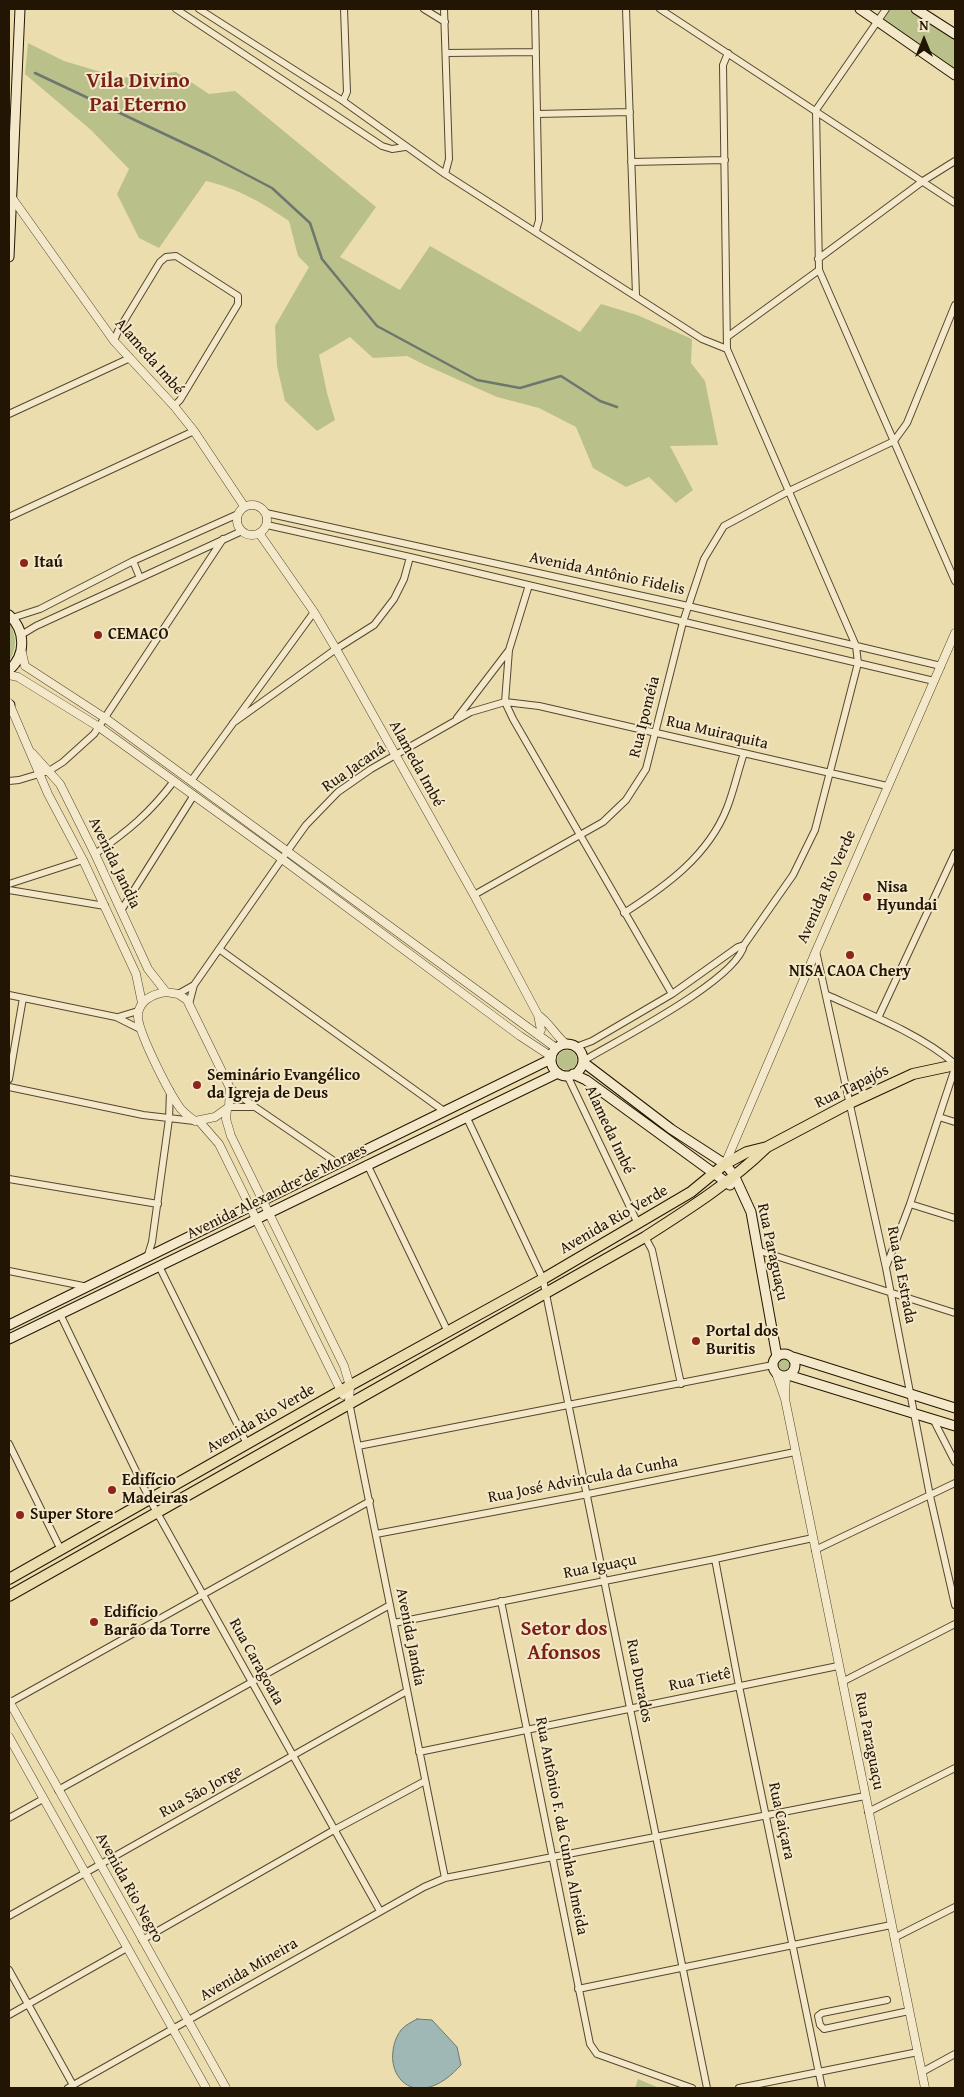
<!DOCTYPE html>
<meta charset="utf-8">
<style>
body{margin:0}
#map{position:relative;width:964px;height:2097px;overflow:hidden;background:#ecddae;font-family:"Gentium Book Plus",serif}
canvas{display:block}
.frame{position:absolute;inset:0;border:10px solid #231503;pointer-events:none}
.north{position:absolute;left:899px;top:15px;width:50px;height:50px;-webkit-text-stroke:4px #f3e9ca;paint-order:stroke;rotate:0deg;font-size:14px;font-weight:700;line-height:20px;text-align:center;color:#231503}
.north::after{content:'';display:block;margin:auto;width:18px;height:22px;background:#231503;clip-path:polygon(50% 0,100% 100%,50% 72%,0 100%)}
</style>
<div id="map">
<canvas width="964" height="2097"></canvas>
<div class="frame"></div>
<div class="north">N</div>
</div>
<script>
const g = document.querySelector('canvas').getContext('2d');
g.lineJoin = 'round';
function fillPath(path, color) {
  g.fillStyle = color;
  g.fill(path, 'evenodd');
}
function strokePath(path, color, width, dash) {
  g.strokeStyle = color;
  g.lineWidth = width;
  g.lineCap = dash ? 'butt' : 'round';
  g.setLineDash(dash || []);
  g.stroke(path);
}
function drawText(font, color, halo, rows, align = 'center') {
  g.font = font + ' "Gentium Book Plus",serif';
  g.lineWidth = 4;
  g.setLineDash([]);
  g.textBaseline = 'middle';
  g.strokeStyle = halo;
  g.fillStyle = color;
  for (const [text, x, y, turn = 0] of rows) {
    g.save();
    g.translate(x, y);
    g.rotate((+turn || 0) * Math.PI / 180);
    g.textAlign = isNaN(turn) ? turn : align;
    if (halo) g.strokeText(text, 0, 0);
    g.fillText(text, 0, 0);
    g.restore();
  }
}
fillPath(new Path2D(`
 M890,9H907L955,40V71L883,19Z
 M28,43L64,61L121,78L176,72L209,94L235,91L376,207L340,257L400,290L430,246L580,332L601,304L637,315L692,339L691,363L705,381L718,445L670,446L693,490L676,503L649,477L626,487L593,468L576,427L539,408L497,397L425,365L407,356L373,358L350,337L319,355L327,393L335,420L317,431L285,401L277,366L275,326L309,267L298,256L289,221C261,202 239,189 206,181L159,248L139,238L117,194L129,169L91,130L25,74Z
 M9,623C17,636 17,648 9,661Z
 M557 1060a10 10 0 1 1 20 0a10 10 0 1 1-20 0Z
 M777 1365a7 7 0 1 1 14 0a7 7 0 1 1-14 0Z
 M638,2079L659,2088H635Z`), '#bac089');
const water = new Path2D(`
 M417,2019L432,2020L457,2047L461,2065C451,2076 440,2085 426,2088C403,2092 390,2071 393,2051C394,2043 396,2037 401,2030C405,2025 412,2022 417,2019Z`);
fillPath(water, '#9fb8b6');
strokePath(water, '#6d776e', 1);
strokePath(new Path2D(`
 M35,73L209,155L272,188L310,223L322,259L377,326L477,380L520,388L561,376L600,401L617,407`), '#6d776e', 2.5);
const minor = new Path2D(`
 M176,9L382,146L392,149L405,147
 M199,9L343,101L445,174L702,339L727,349
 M424,9L445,22
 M444,9L449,159L445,174
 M535,9L539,220L536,231
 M626,9L636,295
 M660,9L955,203
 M886,9L816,110L819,270L955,581
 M446,53L536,52
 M343,101L347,92L344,9
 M537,114L630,112
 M631,162L725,160
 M818,259L923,181L955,161
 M727,337L819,270
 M114,341L118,331L160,262L166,257L176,256L238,296V304L180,400L174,406
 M9,414L130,358
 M266,513L688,606L941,666
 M9,517L194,431
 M267,525L410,557L934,681
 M133,561L140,578
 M12,618L40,609L133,561L236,515
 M21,635L36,626L242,531
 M509,650L505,702L513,719L672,994
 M457,718L509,650L529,585
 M233,723L336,649L374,625L394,599L404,579L410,557
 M9,781L19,780L49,771L63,762L94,734L223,539
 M191,781L314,612
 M95,854C128,831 150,813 174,781
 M9,884L83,860
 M9,890L105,906
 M474,895L603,822L626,800L646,769L683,622L704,559L724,526L789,491L894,441L907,423L955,305
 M122,909L194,795
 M624,913C666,886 708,856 727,808C734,790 738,771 744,753
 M219,949L444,1111
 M816,951L886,1268L930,1496L955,1605
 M178,994L194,985
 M9,995L116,1017L140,1029
 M827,995C867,1013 922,1035 955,1064
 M189,1004L194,985L291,846L306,825L338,792L371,769L455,721L471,712L505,702L539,706L887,786
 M118,1017L138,1011
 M878,1018L955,853
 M576,1047L592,1041L672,994L738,947L744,945
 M583,1061C616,1041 737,980 744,945L793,875L815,830L858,663L856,646L727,349L723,65L728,53
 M567,1075L638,1224
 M9,1079L23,998
 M9,1087L143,1115L194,1121
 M230,1088L255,1107L337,1163
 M229,1107H254
 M466,1116L543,1279L707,2088
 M939,1117L955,1122
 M367,1164L448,1332
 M9,1179L158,1204
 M910,1204L955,1218
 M645,1237L652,1250L681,1384
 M757,1250L955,1313
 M148,1255L152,1242L169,1119L170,1091
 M159,1266L247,1444
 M886,1267L910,1204L955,1068
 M9,1271L88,1287
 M60,1314L150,1500L380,1911
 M349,1402L445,1878
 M933,1419L955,1462
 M9,1444L61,1550
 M358,1446L773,1365
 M376,1534L588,1494L795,1452
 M815,1550L955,1483
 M715,1559L739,1686L822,2088
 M501,1601L590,2044L597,2054L692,2088
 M394,1623L715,1559L813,1538
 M842,1682L955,1624
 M9,1703L370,1501
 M419,1752L838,1666
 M58,1790L390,1605
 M868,1812L955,1768
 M9,1818L43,1799
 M9,1916L407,1691
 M894,1938L955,1907
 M142,1940L334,1830L425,1781
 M9,1970L73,2085
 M578,1989L891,1925
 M887,2000L822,2013L818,2016L820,2025L824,2029L909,2011
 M9,2015L127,1948
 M922,2072L955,2054
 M68,2088L424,1887L445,1878L865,1796
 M739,2088L918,2052`);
const tertiary = new Path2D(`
 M10,195L114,341L174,406L194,431L244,506
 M237 520a15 15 0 1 1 30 0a15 15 0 1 1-30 0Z
 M259,533L314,612L336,649L474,895L538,1015L541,1030L538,1035
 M22,653L25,666L105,718L556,1048
 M9,675L18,677L31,685L99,727L282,859L520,1036L552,1057
 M9,703L48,794L83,860L136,974L142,1003
 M32,753L60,784L95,854L148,969L166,992
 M166,992L178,994L187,1000L230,1088L229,1107L215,1117L195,1121C188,1116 182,1112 178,1105C168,1090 136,1029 138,1014C140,999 154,994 166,992Z
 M538,1015C549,1022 555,1035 566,1044
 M227,1109L226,1119L231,1136L344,1366L350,1386L349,1402
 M199,1121L219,1144L343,1395
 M725,1164L816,951L955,633
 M776,1373L785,1399L925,2088
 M785,1397L786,1376
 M9,1701L226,2088
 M9,1737L206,2088`);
const secondary = new Path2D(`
 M860,9L955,75
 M916,9L955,34
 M9,257L20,9
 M9,615C26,631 26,655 9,670
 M9,705H10
 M551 1060a16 16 0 1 1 32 0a16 16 0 1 1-32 0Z
 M583,1062L671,1129L725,1164L734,1175L751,1212L777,1357
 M573,1074L586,1080L730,1185
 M9,1325L551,1059
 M9,1339L558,1073
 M773 1365a11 11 0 1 1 22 0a11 11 0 1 1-22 0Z
 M793,1357L955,1408
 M788,1375L955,1426`);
const primary = new Path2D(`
 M9,1579L340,1391L543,1279L691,1192L725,1164L747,1152L767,1147L850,1103L913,1074L955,1065
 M9,1596L645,1237C687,1210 730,1183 766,1148`);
strokePath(minor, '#55472e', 8);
strokePath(tertiary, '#55472e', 9);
strokePath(secondary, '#231503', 11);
strokePath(primary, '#231503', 12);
strokePath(minor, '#f3e9ca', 6);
strokePath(tertiary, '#f3e9ca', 8);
strokePath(secondary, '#f3e9ca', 9);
strokePath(primary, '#ecddae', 10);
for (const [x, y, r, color] of [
 [24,563,5,"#8f2418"],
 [98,635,5,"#8f2418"],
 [867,897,5,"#8f2418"],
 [850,955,5,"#8f2418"],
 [197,1085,5,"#8f2418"],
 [696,1341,5,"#8f2418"],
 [112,1490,5,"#8f2418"],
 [20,1515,5,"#8f2418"],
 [94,1622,5,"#8f2418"]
]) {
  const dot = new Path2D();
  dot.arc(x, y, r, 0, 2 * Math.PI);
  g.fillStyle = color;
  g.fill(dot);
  strokePath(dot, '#f3e9ca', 2);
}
drawText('16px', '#231503', '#f3e9ca', [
 ["Alameda Imbé",149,357,49],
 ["Avenida Antônio Fidelis",607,574,12],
 ["Rua Ipoméia",645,717,-76],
 ["Rua Muiraquita",717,733,13],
 ["Alameda Imbé",416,764,61],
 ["Rua Jacaná",354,768,-35],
 ["Avenida Jandia",114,863,64],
 ["Avenida Rio Verde",827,887,-66],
 ["Rua Tapajós",852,1087,-26],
 ["Alameda Imbé",609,1130,65],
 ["Avenida Alexandre de Moraes",277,1192,-26],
 ["Avenida Rio Verde",614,1220,-30],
 ["Rua Paraguaçu",772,1252,78],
 ["Rua da Estrada",901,1275,79],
 ["Avenida Rio Verde",261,1419,-30],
 ["Rua José Advincula da Cunha",583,1480,-11],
 ["Rua Iguaçu",600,1567,-11],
 ["Avenida Jandia",410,1637,79],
 ["Rua Caragoata",256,1662,61],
 ["Rua Tietê",700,1680,-12],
 ["Rua Durados",639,1681,79],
 ["Rua Paraguaçu",869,1741,79],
 ["Rua São Jorge",201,1792,-29],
 ["Rua Caiçara",781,1821,78],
 ["Rua Antônio F. da Cunha Almeida",561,1826,79],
 ["Avenida Rio Negro",129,1888,61],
 ["Avenida Mineira",249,1970,-30]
]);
drawText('bold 16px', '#231503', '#f3e9ca', [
 ["Itaú",34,563],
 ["CEMACO",108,635],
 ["Nisa",877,888],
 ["Hyundai",877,906],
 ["NISA CAOA Chery",850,972,"center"],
 ["Seminário Evangélico",207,1076],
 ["da Igreja de Deus",207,1094],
 ["Portal dos",706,1332],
 ["Buritis",706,1350],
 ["Edifício",122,1481],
 ["Madeiras",122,1499],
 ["Super Store",30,1515],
 ["Edifício",104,1613],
 ["Barão da Torre",104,1631]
], 'left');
drawText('bold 21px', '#7a1f14', '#f3e9ca', [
 ["Vila Divino",138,82],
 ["Pai Eterno",138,106],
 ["Setor dos",564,1630],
 ["Afonsos",564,1654]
]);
</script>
